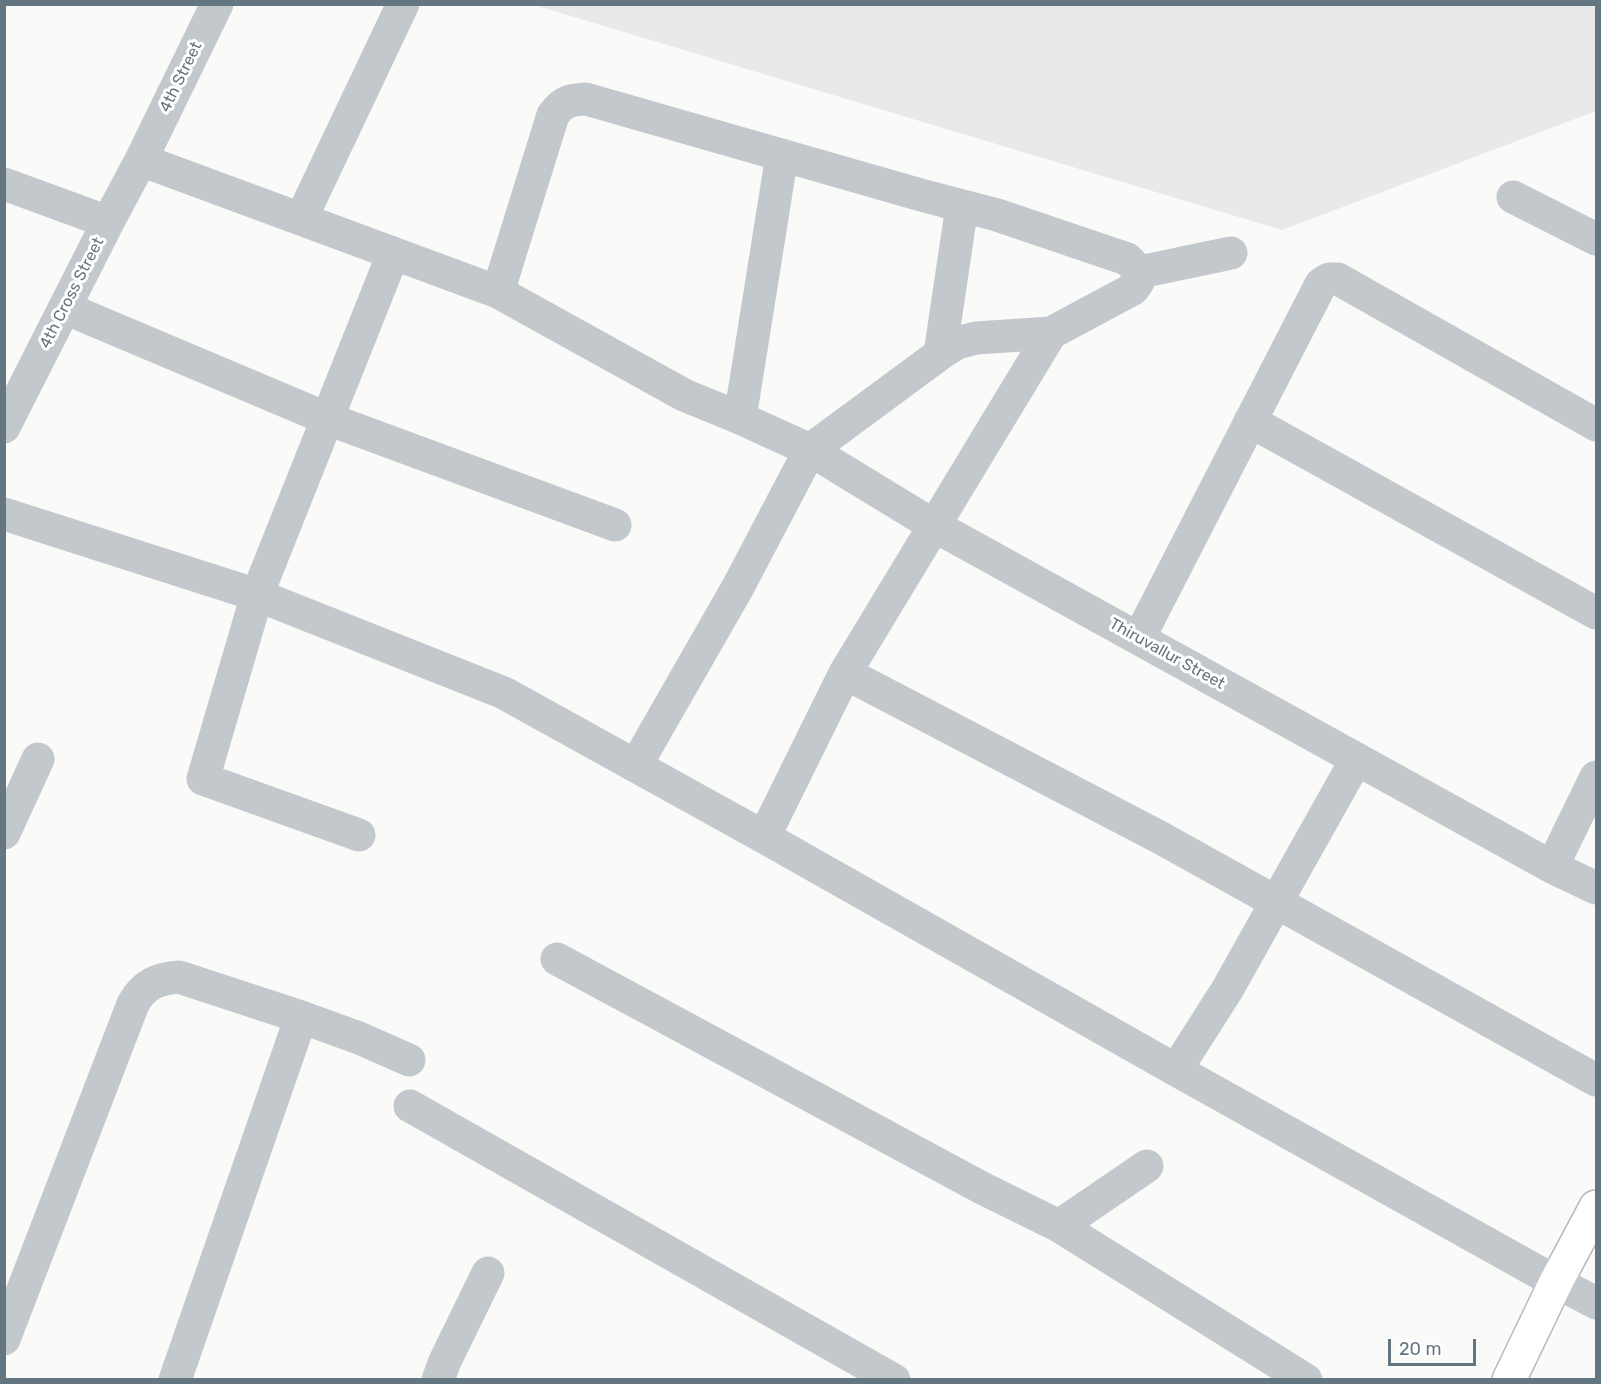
<!DOCTYPE html>
<style>
body{margin:0}
#map{position:relative;width:1601px;height:1384px;overflow:hidden;background:#fafaf8;font-family:Rubik,sans-serif}
canvas{display:block}
.frame{position:absolute;inset:0;border:6px solid #657683;pointer-events:none}
.scale{position:absolute;left:1388px;top:1339px;width:88px;height:27px;box-sizing:border-box;border:3px solid #657683;border-top:0;padding-left:8px;font-size:18px;line-height:21px;white-space:nowrap;color:#657683;-webkit-text-stroke:4px #fff;paint-order:stroke}
</style>
<div id="map">
<canvas width="1601" height="1384"></canvas>
<div class="frame"></div>
<div class="scale">20 m</div>
</div>
<script>
const g = document.querySelector('canvas').getContext('2d');
g.lineJoin = 'round';
function fillPath(path, color) {
  g.fillStyle = color;
  g.fill(path, 'evenodd');
}
function strokePath(path, color, width, dash) {
  g.strokeStyle = color;
  g.lineWidth = width;
  g.lineCap = dash ? 'butt' : 'round';
  g.setLineDash(dash || []);
  g.stroke(path);
}
function drawText(font, color, halo, rows, align = 'center') {
  g.font = font + ' Rubik,sans-serif';
  g.lineWidth = 6;
  g.setLineDash([]);
  g.textBaseline = 'middle';
  g.strokeStyle = halo;
  g.fillStyle = color;
  for (const [text, x, y, turn = 0] of rows) {
    g.save();
    g.translate(x, y);
    g.rotate((+turn || 0) * Math.PI / 180);
    g.textAlign = isNaN(turn) ? turn : align;
    if (halo) g.strokeText(text, 0, 0);
    g.fillText(text, 0, 0);
    g.restore();
  }
}
fillPath(new Path2D(`
 M534,5H1596V111L1282,230Z`), '#e8e9e9');
const secondary = new Path2D(`
 M1509,1380L1556,1282L1596,1207`);
strokePath(secondary, '#b3babf', 36);
strokePath(new Path2D(`
 M141,160L498,292L684,395L740,418L810,450L933,525L1552,867L1596,888
 M4,184L108,222
 M1513,197L1596,239
 M301,219L403,4
 M1140,272L1231,253
 M498,292L553,115C563,101 570,100 586,99L921,195L997,215L1127,259L1140,272L1138,282L1133,289L1051,333L845,673
 M65,308L328,419L615,525
 M940,354L962,206
 M740,418L782,155
 M1250,421L1596,613
 M4,427L108,222L141,160L217,4
 M4,514L257,595L504,693L764,837L1176,1070L1556,1282L1596,1303
 M1139,638L1321,284L1329,279H1338L1596,425
 M636,765L738,587L810,450L940,354L957,343L976,338L1051,333
 M4,833L38,759
 M359,835L203,779L257,595L393,254
 M764,837L845,673L1161,838L1596,1080
 M1552,867L1596,777
 M557,959L982,1188L1059,1226L1306,1380
 M1176,1070L1227,990L1356,760
 M410,1106L894,1380
 M1059,1226L1147,1166
 M4,1339L133,1004C144,984 157,979 179,977L301,1017L359,1038L409,1060
 M175,1380L301,1017
 M438,1380L445,1361L488,1273`), '#c3c8cc', 33);
strokePath(secondary, '#fff', 33);
drawText('16px', '#657683', '#fff', [
 ["4th Street",181,77,-64],
 ["4th Cross Street",72,293,-63],
 ["Thiruvallur Street",1167,654,29]
]);
</script>
